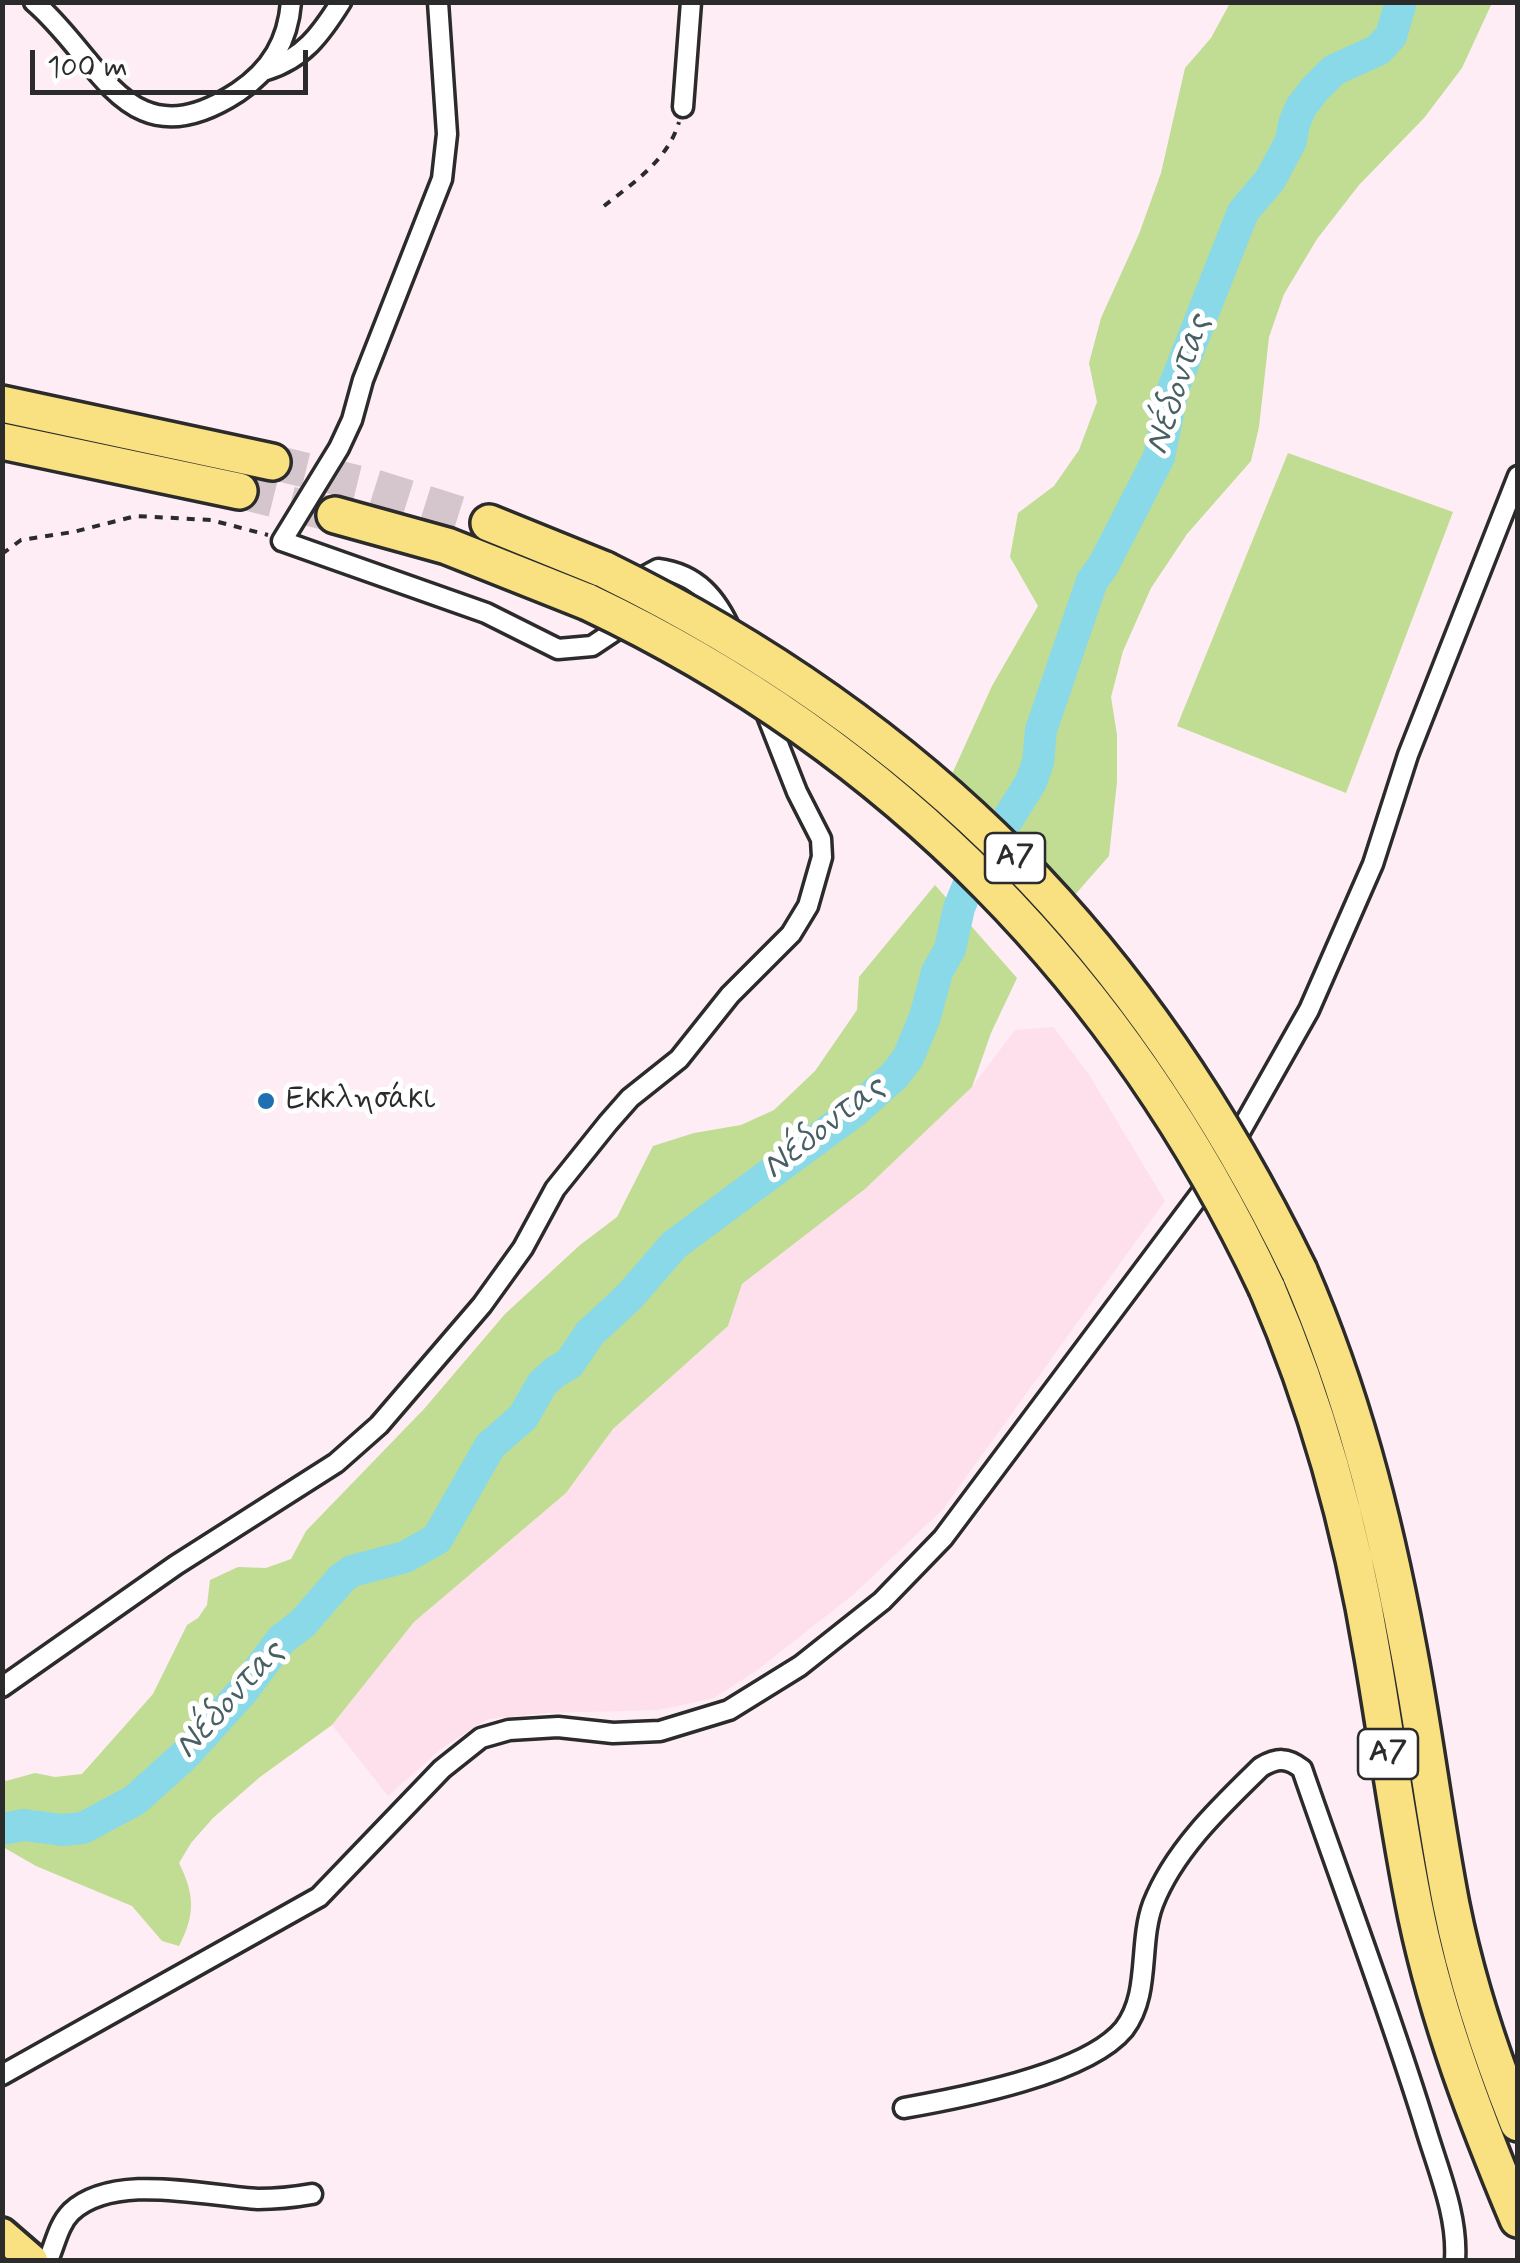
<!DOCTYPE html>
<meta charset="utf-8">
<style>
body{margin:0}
#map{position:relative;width:1520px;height:2263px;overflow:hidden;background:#feedf4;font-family:Mynerve,sans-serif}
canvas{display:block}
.frame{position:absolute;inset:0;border:5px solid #2b2b2b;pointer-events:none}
.scale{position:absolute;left:30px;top:50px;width:278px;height:45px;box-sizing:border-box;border:5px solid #2b2b2b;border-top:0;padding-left:12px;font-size:30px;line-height:35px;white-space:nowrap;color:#2b2b2b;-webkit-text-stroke:8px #fff;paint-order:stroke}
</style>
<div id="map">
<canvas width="1520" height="2263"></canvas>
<div class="frame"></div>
<div class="scale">100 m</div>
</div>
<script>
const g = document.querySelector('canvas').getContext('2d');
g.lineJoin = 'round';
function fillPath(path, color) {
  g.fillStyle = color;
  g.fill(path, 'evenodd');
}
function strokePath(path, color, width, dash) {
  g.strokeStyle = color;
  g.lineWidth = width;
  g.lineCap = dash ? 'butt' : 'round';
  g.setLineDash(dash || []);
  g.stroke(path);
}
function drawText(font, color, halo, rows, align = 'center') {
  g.font = font + ' Mynerve,sans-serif';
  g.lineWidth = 10;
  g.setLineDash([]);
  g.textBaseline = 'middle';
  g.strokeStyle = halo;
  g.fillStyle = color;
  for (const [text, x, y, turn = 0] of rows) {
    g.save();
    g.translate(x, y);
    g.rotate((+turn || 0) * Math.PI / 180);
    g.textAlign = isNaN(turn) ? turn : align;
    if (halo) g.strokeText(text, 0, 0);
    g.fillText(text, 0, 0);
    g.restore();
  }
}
fillPath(new Path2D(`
 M1053,1027L1088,1073L1165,1201L943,1509L854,1594L756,1671L714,1698L658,1710L546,1713L488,1719L442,1748L388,1796L332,1725L414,1622L566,1493L613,1429L728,1326L742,1284L865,1189L972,1087L1015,1030Z`), '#fde0ec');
fillPath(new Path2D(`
 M1230,3H1492L1462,68L1424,118L1359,185L1317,239L1284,294L1269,337L1259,427L1251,461L1187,534L1151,588L1123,651L1111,697L1117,735V782L1109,856L1073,897L952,774L992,686L1038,606L1010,557L1018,513L1054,486L1079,450L1097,402L1089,363L1101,318L1139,234L1161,173L1185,68L1211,38Z
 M1288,453L1453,512L1346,793L1177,726Z
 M935,885L1017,978L991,1033L972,1087L865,1189L742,1284L728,1326L613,1429L566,1493L414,1622L332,1725L260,1777L213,1818L191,1843L179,1863C195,1895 195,1915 179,1946L162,1941L132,1906L36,1866L3,1847V1779L6,1781L35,1773L55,1777L82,1774L153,1694L187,1625L198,1618L207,1605L210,1580L238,1567L266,1568L291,1559L306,1531L424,1409L505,1314L580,1245L617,1217L653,1146L694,1133L741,1125L774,1110L815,1071L857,1010L859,977Z`), '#c1dc93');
strokePath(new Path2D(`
 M2,1829L24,1825L62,1830L83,1828L135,1800L185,1755L242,1692L281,1640L303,1623L342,1578L352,1571L405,1557L437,1539L490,1446L523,1417L542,1384L555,1372L569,1364L590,1333L629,1297L674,1245L855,1111L895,1075L908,1058L925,1017L937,972L950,949L959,908L972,876L1031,782L1038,762L1041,730L1092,581L1103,566L1159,457L1173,389L1243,212L1270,180L1291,141L1294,124L1301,107L1315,89L1334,70L1378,50L1391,36L1401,2`), '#8ad9e8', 32);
strokePath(new Path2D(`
 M272,462L375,487L489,523
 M239,491L335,515`), '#d4c6cc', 35, [35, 18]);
const minor = new Path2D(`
 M34,2C102,60 128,164 238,92C271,70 288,41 291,2
 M438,2L447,134L442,179L363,380L352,420L339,448L282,541L486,613L558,649L592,646L613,632L623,616
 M266,70C303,59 321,34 341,2
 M683,107L691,2
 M638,589L645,576L658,569C697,574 717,598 732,633
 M2,1687L176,1565L336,1463L379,1425L482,1305L523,1248L555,1189L608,1123L630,1098L679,1059L730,995L791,934L808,906L822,857L821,839L797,792L764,708
 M2,2075L319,1897L442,1769L481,1738L509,1730L558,1727L613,1733L660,1731L729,1710L800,1666L882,1601L943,1538L1219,1169L1309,1010L1373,864L1408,755L1518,476
 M904,2108C961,2098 1087,2074 1124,2029C1151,1994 1138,1944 1153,1904C1174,1850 1221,1806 1261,1767C1277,1758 1287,1757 1302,1769C1343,1888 1388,2006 1425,2126C1438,2170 1458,2215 1455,2260
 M48,2260C55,2245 58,2225 71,2212C114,2172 205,2196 258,2199C276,2199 295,2197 312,2194`);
const primary = new Path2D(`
 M2,2234L32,2260`);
const motorway = new Path2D(`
 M2,404L272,462
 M2,441L239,491
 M335,515L447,546L588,602
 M489,523L605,570
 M1299,1271C1351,1391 1383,1514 1407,1643C1424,1730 1434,1818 1451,1905C1466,1980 1490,2053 1518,2123
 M1267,1288C1318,1406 1352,1530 1373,1657C1388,1744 1399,1832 1417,1918C1439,2022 1477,2121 1518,2219`);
strokePath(minor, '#2b2b2b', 25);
strokePath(primary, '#2b2b2b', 38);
strokePath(motorway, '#2b2b2b', 42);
strokePath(new Path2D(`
 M604,206C633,183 668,160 679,122
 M2,554L21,540L73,532L136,516L211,520L268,535`), '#2b2b2b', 4, [8, 8]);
strokePath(minor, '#fff', 18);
strokePath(primary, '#f9e181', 30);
strokePath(motorway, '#f9e181', 35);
const motorwayBridge = new Path2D(`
 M605,570C927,728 1143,949 1299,1271
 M588,602C894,747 1123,982 1267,1288`);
strokePath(motorwayBridge, '#2b2b2b', 42, []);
strokePath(motorwayBridge, '#f9e181', 35);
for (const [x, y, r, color] of [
 [266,1101,10,"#1f6fb2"]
]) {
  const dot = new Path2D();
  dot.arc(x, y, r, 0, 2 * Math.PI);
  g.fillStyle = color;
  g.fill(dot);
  strokePath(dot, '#fff', 4);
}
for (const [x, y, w] of [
 [1015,858,60],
 [1388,1754,60]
]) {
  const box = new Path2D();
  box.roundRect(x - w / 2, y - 25, w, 50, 8);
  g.fillStyle = '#fff';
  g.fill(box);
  strokePath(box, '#2b2b2b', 2.5);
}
drawText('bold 30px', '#2b2b2b', null, [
 ["Α7",1015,858],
 ["Α7",1388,1754]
]);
drawText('32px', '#2b2b2b', '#fff', [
 ["Εκκλησάκι",286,1101]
], 'left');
drawText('italic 35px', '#485f64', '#fff', [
 ["Νέδoντας",1180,385,-72],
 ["Νέδoντας",825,1129,-38],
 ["Νέδoντας",231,1701,-48]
]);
</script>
